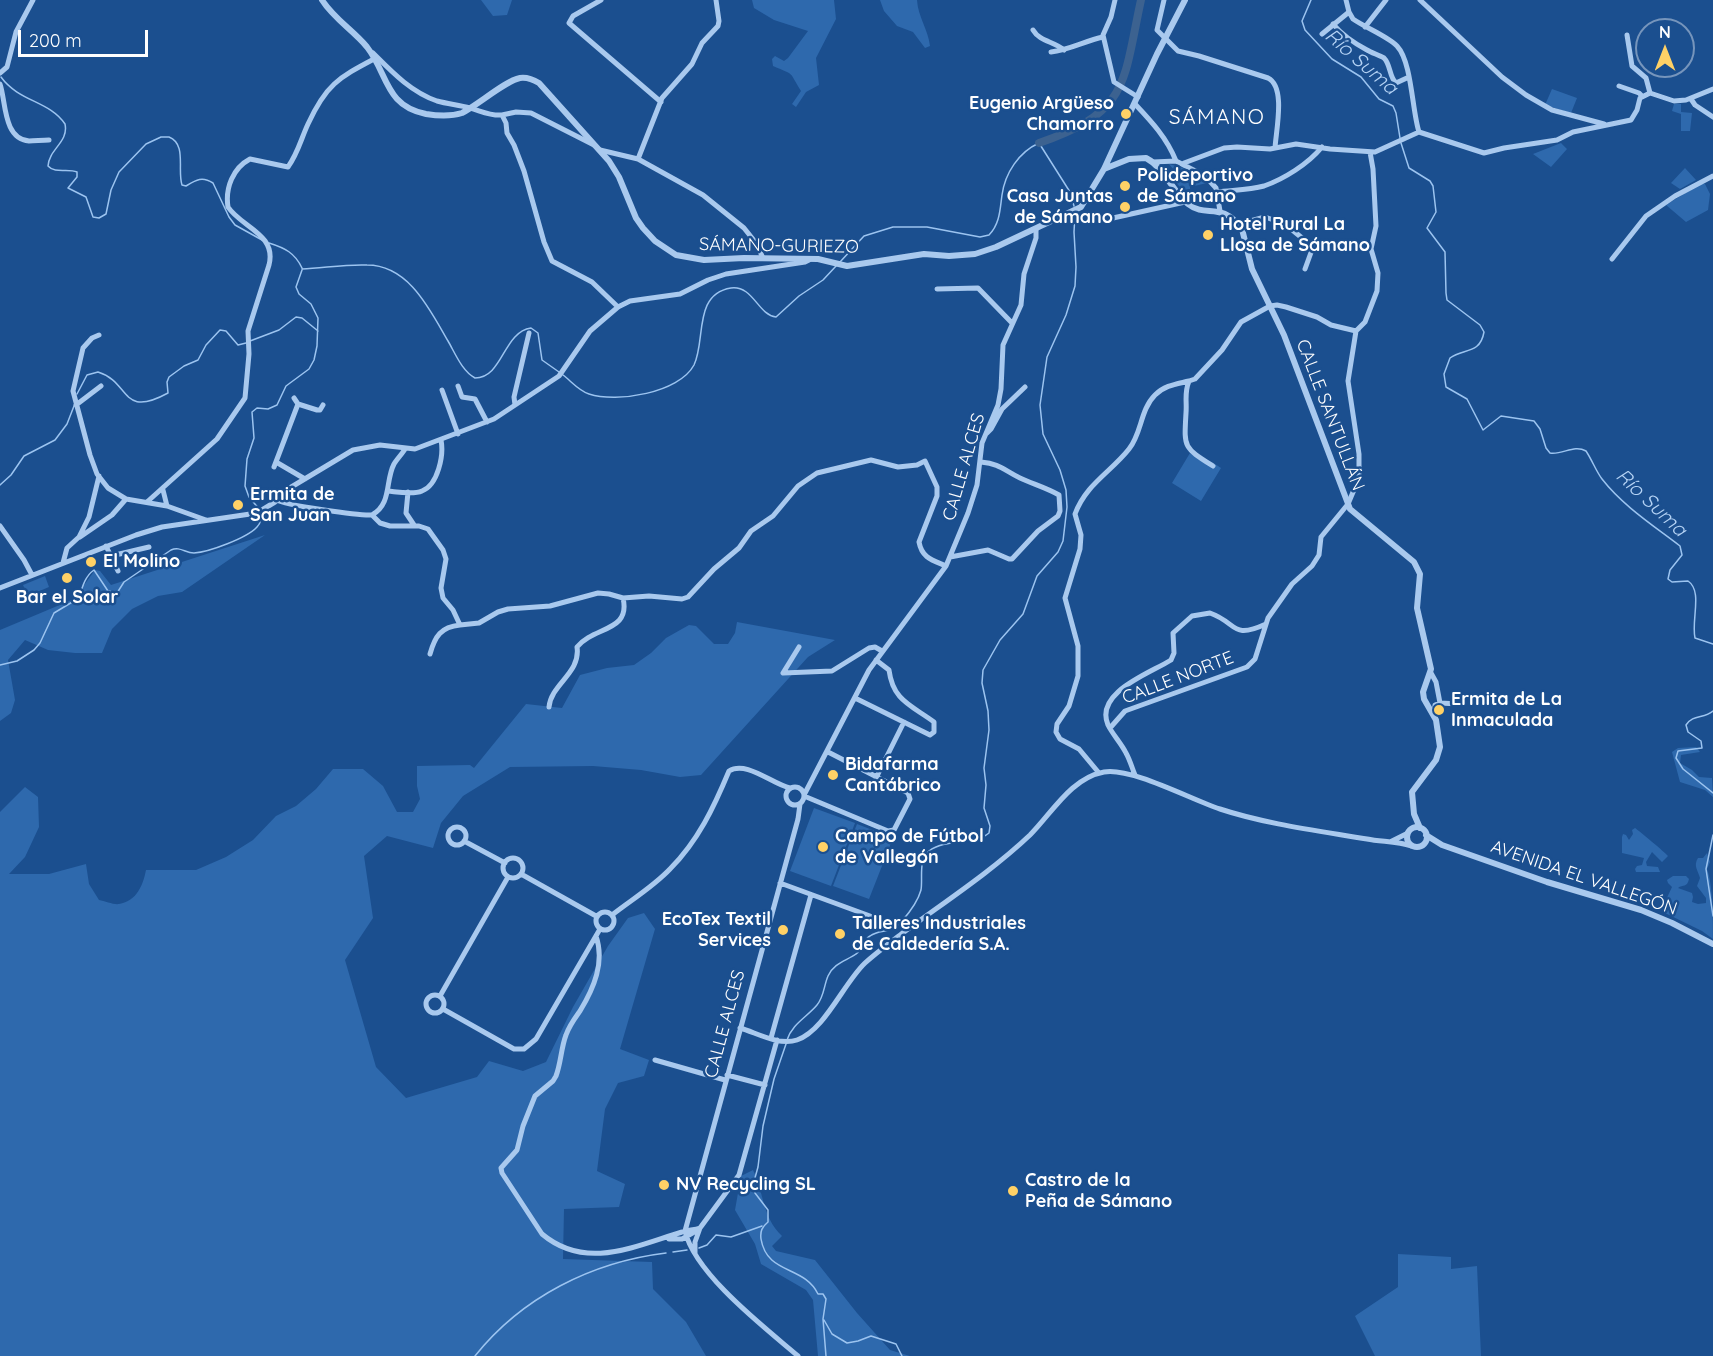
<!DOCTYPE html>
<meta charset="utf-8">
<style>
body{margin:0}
#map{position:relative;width:1713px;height:1356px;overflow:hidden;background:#1b4f8f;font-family:Quicksand,sans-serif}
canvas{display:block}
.north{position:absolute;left:1635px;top:18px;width:60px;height:60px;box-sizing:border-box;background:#1b4f8f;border:2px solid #7695bc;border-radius:50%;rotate:0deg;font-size:16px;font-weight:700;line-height:24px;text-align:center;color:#fff}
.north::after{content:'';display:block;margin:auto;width:21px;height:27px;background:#ffd166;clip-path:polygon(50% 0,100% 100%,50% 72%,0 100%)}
.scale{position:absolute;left:18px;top:30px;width:130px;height:27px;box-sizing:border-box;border:3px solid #fff;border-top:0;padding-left:8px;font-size:18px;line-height:21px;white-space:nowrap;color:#fff;-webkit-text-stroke:4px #1b4f8f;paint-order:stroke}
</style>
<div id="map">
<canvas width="1713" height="1356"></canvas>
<div class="north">N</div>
<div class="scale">200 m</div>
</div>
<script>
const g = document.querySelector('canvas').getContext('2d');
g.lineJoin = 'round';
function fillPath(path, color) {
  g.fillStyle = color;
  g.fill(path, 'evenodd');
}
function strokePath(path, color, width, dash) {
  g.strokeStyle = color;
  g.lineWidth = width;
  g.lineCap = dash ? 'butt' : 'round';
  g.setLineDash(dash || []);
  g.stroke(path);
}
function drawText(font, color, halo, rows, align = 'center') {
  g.font = font + ' Quicksand,sans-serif';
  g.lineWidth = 5;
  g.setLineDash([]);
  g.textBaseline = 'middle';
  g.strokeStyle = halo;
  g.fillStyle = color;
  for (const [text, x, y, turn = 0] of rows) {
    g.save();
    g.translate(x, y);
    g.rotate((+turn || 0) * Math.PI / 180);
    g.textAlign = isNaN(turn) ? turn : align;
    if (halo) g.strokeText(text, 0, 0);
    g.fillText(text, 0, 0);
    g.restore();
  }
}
fillPath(new Path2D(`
 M481,0H512L507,15L493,16Z
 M752,0H834L836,19L816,58L819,85L806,92L796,107L792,104L801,91C788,70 796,76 773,66L772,59L775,56L784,61L788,58L808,31L774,20L754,8Z
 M880,0H917C918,17 928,29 930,46L925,48L913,32L897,26L884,11Z
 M1552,89L1577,98L1571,113L1545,105Z
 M1674,104H1681V112L1692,113L1690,131H1681V114L1672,111Z
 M1561,143L1567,149L1551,167L1533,154Z
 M1169,164L1183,168L1207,183L1190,187V189C1181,191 1179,186 1174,179L1178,175Z
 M1685,168L1696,180L1680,189L1671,183Z
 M1700,184H1705L1710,194L1708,210L1686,222L1666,205Z
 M1190,453L1213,466L1215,464L1221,468L1201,501L1172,483Z
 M265,535L182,592L158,596L132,609L112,629L102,653H75L48,650L25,640L8,660L15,700L11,713L0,721V630L74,599L95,570L100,571L111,585Z
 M45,576L49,587L28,596L23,585Z
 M737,622L835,640L808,657L701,775L680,777L641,770L593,766L510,767L463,796L441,823L433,848L387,836L364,856L373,918L345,960L376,1067L406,1098L477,1077L489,1061L523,1071L546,1062L573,1007L608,946L628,918L644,913L655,929L620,1049L649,1060L644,1076L618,1083L605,1109L597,1171L625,1184L619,1207L564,1209L563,1259L652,1262L653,1289L686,1322L706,1356H0V812L25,787L38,797L39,827L25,857L9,874H49L86,864L89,884L99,900C105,901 114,905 119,904C137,901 143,885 146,870H196L226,857L253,840L276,816L296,806L316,789L333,769H363L383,786L397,812H413L420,799L417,786V766L470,765L474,768L526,704L562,708L580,675L607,668L634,665L651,653L666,638L689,625L696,626L714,644H728L735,633Z
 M1696,747L1700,752L1681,755L1680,763L1692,770L1699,777L1712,778L1713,797L1705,790L1680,782L1672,752L1678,748Z
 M814,808L855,823L831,886L790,871Z
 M857,824L893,838L869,899L833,886Z
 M1635,828C1638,830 1666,853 1668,856L1662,862L1652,852L1646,862L1647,866L1658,867L1660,872H1636L1635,869L1637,866L1642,865L1644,858L1622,853V837L1623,834L1626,835L1629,840L1633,834L1632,830Z
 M1707,853L1710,862L1707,869C1713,885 1713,919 1713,939L1702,931L1663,912L1668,905L1665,902L1672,887L1668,883L1667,880L1673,876H1686L1689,879C1687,888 1683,884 1678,888L1692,893L1693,897L1692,902L1698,904L1706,903V898L1697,886L1700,878C1698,870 1693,866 1698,858H1703Z
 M753,1170C764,1192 762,1217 782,1236L772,1246L776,1251L815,1260L857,1313L890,1350L910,1356H818L813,1300L806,1290L761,1264L755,1244L735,1210L741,1176Z
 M1398,1254L1451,1257V1269L1477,1266L1481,1356H1375L1355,1316L1398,1287Z`), '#2e69ad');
strokePath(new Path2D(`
 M1311,0L1302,21L1305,30L1332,59L1361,77L1379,99L1393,106L1396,113L1400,138
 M1,77C19,102 50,101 65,124C69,142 49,149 48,166C55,174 68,168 77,172V177L68,188L86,197L93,217L99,218L106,214L111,190L119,172L146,144L161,137H169C187,144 177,170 182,185L186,186C196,180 202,176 213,183L229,217L235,225L262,240
 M1401,143L1409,168L1430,181L1433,186L1436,212L1427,228L1445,252L1446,293L1447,300L1480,325L1484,332C1480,355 1463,348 1450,358L1444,374L1446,387L1467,399L1483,430L1501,416L1534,421L1540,429L1546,448L1550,453C1563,455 1574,444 1586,451C1592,460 1596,471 1602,479C1623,506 1654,526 1680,546L1682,555L1670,570L1668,579L1672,582L1688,581C1703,591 1691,620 1695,638L1713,644
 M269,243C285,248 295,253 302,268
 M840,262L864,236L893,227H927L980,237L989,235C1000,224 1000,209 1002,195C1005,173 1019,152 1039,143L1070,192L1074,206
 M302,269C324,268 346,264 367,265C409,265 430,310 448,341C455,353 462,371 475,378C503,378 503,332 531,328L538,333L542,360L559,372
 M250,341L279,330L296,317L302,318L318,331
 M563,375C571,381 579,391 589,394C617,403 679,393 694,365C706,340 693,294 731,288C753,285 758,315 776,317L799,296L823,280L837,265
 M77,394L87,375L98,372C131,382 120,419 168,393L167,382L169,377L184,366L198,360L206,345L220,330L226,331L238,345L246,343
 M0,485L11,475L24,456L55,440L67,424L74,406
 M260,510L249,497L245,486L247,459L254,438L252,412L257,408L268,409L277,405L286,386L309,369L314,360L317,346L318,318L311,304L299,294L296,287L302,270
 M0,665L17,661L34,650L40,643L54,613L79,598C82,588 85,576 94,570L108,591L117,593L124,582L171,550C180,546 185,553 194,553C209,552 247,538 257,527C261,523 261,519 261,514
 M1713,711C1704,719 1693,714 1686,725L1688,732L1701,741L1702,748L1678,751L1676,758L1683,769L1713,793
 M1713,835L1706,869L1713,916
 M787,1040C792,1024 807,1017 817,1005C824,997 824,985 828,976C834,963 846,961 856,954C863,950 863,940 870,936C881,928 891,935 902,921C909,913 918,901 921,890C923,878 918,860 929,851C946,838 973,846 989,833L990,826L984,808L986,785L984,768L989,730L988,711L982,683L983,670L1000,640L1023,614L1037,576L1058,552L1063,541L1067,507L1066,490L1060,470L1043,434L1040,405L1047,357L1066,315L1075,286L1076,267L1074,232L1075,214
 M786,1044L774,1079L763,1126L758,1167L753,1185L755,1193L768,1210V1222C762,1227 760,1231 761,1239C767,1275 804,1265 818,1294H823L826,1299L823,1319L826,1356
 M699,1248L707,1245L716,1235L731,1237L762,1226
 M673,1252L687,1250
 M824,1320L832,1334L847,1343L858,1341L871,1336L896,1344L902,1356
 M475,1356C522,1297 592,1262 666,1253`), '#9cc4f0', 1.5);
strokePath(new Path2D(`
 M1039,143C1130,112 1123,82 1141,0`), '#3c6290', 8);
strokePath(new Path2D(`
 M601,0L573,16L569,23L661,102
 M1115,0L1111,17L1103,35L1114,82L1138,97
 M1164,0L1157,30L1178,51L1199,56L1268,78C1286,87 1276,130 1275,148
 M1346,0L1349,12L1353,19C1366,28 1387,36 1397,46C1412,62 1412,111 1419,132
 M1420,0L1502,77L1526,95L1552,110L1604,124
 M1333,24C1342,35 1354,43 1367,50C1372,53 1379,55 1384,58C1391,65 1389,77 1396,83L1409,77
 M1365,27L1386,0
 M1033,30C1040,42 1054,41 1064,50
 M1322,34L1349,12
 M1627,35L1632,66L1646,78L1650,93
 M1051,52C1069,50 1085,41 1103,37
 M373,53C392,72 411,92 437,101C448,104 459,105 470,108C481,111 490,116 502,115L506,123L507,133L514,145L524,171L544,242L552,261L592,282L618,307
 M0,73L7,67L16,32L33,0
 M0,84C6,101 3,139 29,141C35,141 42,140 49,140
 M1619,86L1639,93L1642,96
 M1691,99L1695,105L1713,117
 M1135,104C1151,121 1167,138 1176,161
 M502,115L516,112L531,113L594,145
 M600,150L638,159L703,195L744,228L756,243L763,258
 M638,159L662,98L692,64L702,43L718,26L719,21L716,0
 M1153,162L1176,161L1205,176L1216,188L1220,211
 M1184,163L1224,148L1237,147L1270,149L1296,144L1330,149L1375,152L1419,132L1484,153L1504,148L1557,140L1573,132L1631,120L1637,110L1640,98L1650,93L1674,101L1686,100L1713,89
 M1217,192C1233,190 1249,190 1264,186C1284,179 1308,164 1322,147
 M1113,218L1185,202
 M1239,224L1265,217L1285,224L1313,247L1305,269
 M1612,259L1646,216L1675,196L1713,176
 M937,289L978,288L1012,323
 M1356,331L1365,322L1377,291L1378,273L1371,249L1376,226L1373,169L1370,152
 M99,335L92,338L83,348L73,391L90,455L97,474L108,488L126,499L167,506L206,520
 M458,386L462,397L475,399L487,422
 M442,390L458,434
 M294,398L298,404L317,410H320L323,405
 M76,405L101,386
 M515,405L514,397L529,333
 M987,433L991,429L1002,409L1025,387
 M276,462L305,479
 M1213,466C1183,447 1184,448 1186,413C1187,401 1184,393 1189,381L1195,379L1222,350L1241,322L1270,306L1277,305L1286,307L1317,317L1331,325L1356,331
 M274,467L298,404
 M163,490L167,506
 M388,491C398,492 413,495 422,491C438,485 444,455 441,440
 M408,492L406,513L414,525
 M277,500C284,505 360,516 372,515C392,504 385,481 394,464C397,459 402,454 405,449
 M147,502L217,439L245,398L249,354L248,331L269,265C277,234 241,227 228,207C225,188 233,168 250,159L288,167C298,153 301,139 308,124C326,85 338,78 374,59
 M372,515L380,523L390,526H419L428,529L443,550L446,559L441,588L443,598L453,610L460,625L479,623L498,612L508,609L550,606L598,593L609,594L623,598L649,596L682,599L688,597L714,569L739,548L751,531L773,516L798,486L817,473L871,460L898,467L917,465L925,461L937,487V496L919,542C922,558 932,560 946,566
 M0,526L24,560L32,575
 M80,537L112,515L126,499
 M106,546L118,571
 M111,556L149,547
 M950,557L988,550L1009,559H1012L1038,531L1058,516L1060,511L1059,495C1047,488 1033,484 1020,478C1003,470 1001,464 981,462
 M63,563L67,548L79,537L89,517L99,476
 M0,588L136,535L162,527L257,513L275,502L288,489L353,450L380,445L415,449L494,419L559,376L590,331L618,307L630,301L680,294L708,280L726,274L805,262L809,260
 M799,647L783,673L832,671L869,648L875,647L882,651
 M430,654C435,636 441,627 460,625
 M1431,673L1436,682L1440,703
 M855,698L930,735L934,732V722C911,705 893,701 889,670L876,660
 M549,707C551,684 581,673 577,647C594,626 631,632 623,598
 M1434,716L1435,705L1440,703L1459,704
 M1110,728L1125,711L1247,667L1255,659L1268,618L1292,584L1312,566L1319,555L1321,537L1348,504L1359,478V454L1348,381L1356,331
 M1099,773L1079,749L1060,739L1056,732L1057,724L1069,706L1078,676V646L1065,598L1080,549L1081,535L1075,514C1086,484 1111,472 1129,449C1142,433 1140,410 1155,395C1165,385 1177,384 1189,381
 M1135,775C1132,768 1130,760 1126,753C1121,743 1113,735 1108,725C1094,692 1151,673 1171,660L1174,653L1173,633L1192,616L1210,613C1238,623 1231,640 1266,624
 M876,778L904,722
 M786 796a9 9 0 1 1 18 0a9 9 0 1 1-18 0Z
 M804,795L869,670L946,566L968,513L977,485L982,443L998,405L1001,389L1003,345L1021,305L1024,274L1036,238V229
 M804,796L888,831L894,830L910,799L908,793L828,752
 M448 836a9 9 0 1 1 18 0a9 9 0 1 1-18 0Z
 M464,841L505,863
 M1392,841L1408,833
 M503 868a10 10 0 1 1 20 0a10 10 0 1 1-20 0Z
 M521,874L596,916
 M780,883L870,916
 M596 921a9 9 0 1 1 18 0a9 9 0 1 1-18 0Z
 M612,915C631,900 653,887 670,869C698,841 714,807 729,771C746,760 772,784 790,788
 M596,936C605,962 594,988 580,1011C575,1018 569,1026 566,1035C561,1048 561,1063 556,1076L553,1081L535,1096L523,1126L517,1150L501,1168L502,1173L542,1234C586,1271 635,1246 682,1232C688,1230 694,1230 700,1228
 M426 1004a9 9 0 1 1 18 0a9 9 0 1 1-18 0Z
 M440,996L508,877
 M443,1009L514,1049H524L536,1039L600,929
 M740,1028C757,1033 779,1046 797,1040C825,1030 843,984 865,963C877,952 891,942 904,932C946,901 992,871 1030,835C1052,813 1071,778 1104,772C1131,767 1192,800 1220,809C1265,824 1320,831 1367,839C1381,842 1397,841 1411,846
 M771,1038L811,895
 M655,1060L725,1080
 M727,1075L765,1085
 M669,1239H682L696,1231
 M695,1253V1242L700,1228L739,1175L777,1040
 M798,1356C764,1327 695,1274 685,1231L798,819L800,804`), '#a9c9ee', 5);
strokePath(new Path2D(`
 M322,0C334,19 353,30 367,47C388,74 385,106 426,114C438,116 450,117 462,113C478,105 505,81 520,78C527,77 534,80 539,83L609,161L619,177L636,218L643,228L655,241L676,255L704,260L744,258L818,259L847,266L924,254L949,256L975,254L996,247L1081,207L1104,169L1157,54L1185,0
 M1104,169L1129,159L1146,158C1165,168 1172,191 1188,204C1207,219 1220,200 1242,229L1252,269L1284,335L1350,509L1414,562L1420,574L1417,608L1431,669L1423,692L1424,699L1436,720L1440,747L1436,760L1412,792L1414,814L1420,828
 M1407 837a10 10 0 1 1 20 0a10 10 0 1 1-20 0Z
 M1426,835L1442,845L1547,882L1641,910L1672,923L1713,944`), '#a9c9ee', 6);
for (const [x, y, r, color] of [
 [1126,114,6,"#ffd166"],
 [1125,186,6,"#ffd166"],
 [1125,207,6,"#ffd166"],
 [1208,235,6,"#ffd166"],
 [238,505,6,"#ffd166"],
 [91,562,6,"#ffd166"],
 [67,578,6,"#ffd166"],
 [1439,710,6,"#ffd166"],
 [833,775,6,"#ffd166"],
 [823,847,6,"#ffd166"],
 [783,930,6,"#ffd166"],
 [840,934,6,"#ffd166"],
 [664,1185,6,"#ffd166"],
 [1013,1191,6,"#ffd166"]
]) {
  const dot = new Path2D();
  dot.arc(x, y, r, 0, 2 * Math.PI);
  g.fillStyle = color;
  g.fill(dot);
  strokePath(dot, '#1b4f8f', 2);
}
drawText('bold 18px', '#fff', '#1b4f8f', [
 ["Eugenio Argüeso",1114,104,"right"],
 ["Chamorro",1114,125,"right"],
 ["Polideportivo",1137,176],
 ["de Sámano",1137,197],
 ["Casa Juntas",1113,197,"right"],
 ["de Sámano",1113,218,"right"],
 ["Hotel Rural La",1220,225],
 ["Llosa de Sámano",1220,246],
 ["Ermita de",250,495],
 ["San Juan",250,516],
 ["El Molino",103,562],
 ["Bar el Solar",67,598,"center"],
 ["Ermita de La",1451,700],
 ["Inmaculada",1451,721],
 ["Bidafarma",845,765],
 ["Cantábrico",845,786],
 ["Campo de Fútbol",835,837],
 ["de Vallegón",835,858],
 ["EcoTex Textil",771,920,"right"],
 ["Services",771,941,"right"],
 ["Talleres Industriales",852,924],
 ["de Caldedería S.A.",852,945],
 ["Castro de la",1025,1181],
 ["Peña de Sámano",1025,1202],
 ["NV Recycling SL",676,1185]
], 'left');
drawText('18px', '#fff', '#1b4f8f', [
 ["SÁMANO-GURIEZO",779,246,1],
 ["CALLE SANTULLÁN",1330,415,69],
 ["CALLE ALCES",964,467,-74],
 ["CALLE NORTE",1178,678,-21],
 ["AVENIDA EL VALLEGÓN",1584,878,19],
 ["CALLE ALCES",725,1024,-75]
]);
drawText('italic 20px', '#b5d3f5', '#1b4f8f', [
 ["Río Suma",1361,62,41],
 ["Río Suma",1651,503,43]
]);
g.letterSpacing = '1.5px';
drawText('21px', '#fff', '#1b4f8f', [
 ["SÁMANO",1217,118]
]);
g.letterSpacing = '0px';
</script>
